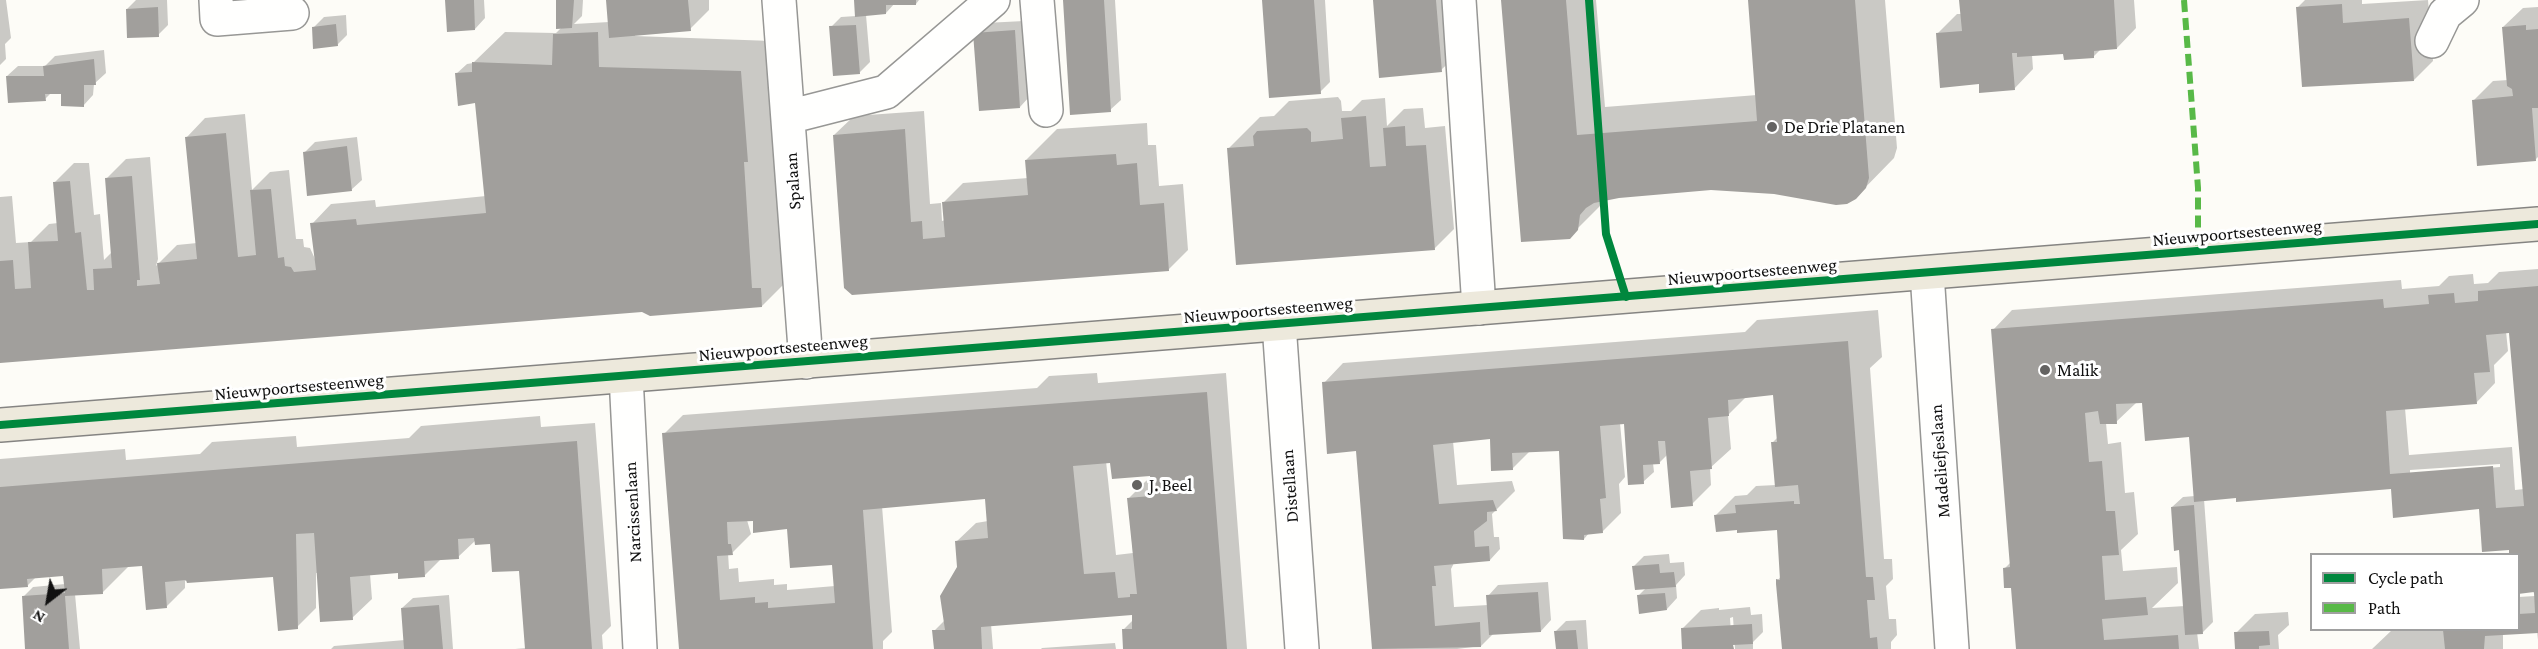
<!DOCTYPE html>
<style>
body{margin:0}
#map{position:relative;width:2538px;height:649px;overflow:hidden;background:#fdfcf7;font-family:"Crimson Pro",serif}
canvas{display:block}
.legend{position:absolute;left:2310px;top:553px;width:210px;height:78px;box-sizing:border-box;background:#fff;border:2px solid #a0a0a0;margin:0;padding:8px 10px;list-style:none;font-size:18px;color:#111}
.legend li{display:flex;align-items:center;gap:12px;height:30px}
.legend b{width:30px;border:2px solid #a0a0a0}
.north{position:absolute;left:18px;top:571px;width:60px;height:60px;-webkit-text-stroke:4px #fff;paint-order:stroke;rotate:211deg;font-size:16px;font-weight:700;line-height:24px;text-align:center;color:#111}
.north::after{content:'';display:block;margin:auto;width:21px;height:27px;background:#111;clip-path:polygon(50% 0,100% 100%,50% 72%,0 100%)}
</style>
<div id="map">
<canvas width="2538" height="649"></canvas>
<ul class="legend">
<li><b style="height:8px;background:#00873e"></b>Cycle path</li>
<li><b style="height:8px;background:#58b947"></b>Path</li>
</ul>
<div class="north">N</div>
</div>
<script>
const g = document.querySelector('canvas').getContext('2d');
g.lineJoin = 'round';
function fillPath(path, color) {
  g.fillStyle = color;
  g.fill(path, 'evenodd');
}
function strokePath(path, color, width, dash) {
  g.strokeStyle = color;
  g.lineWidth = width;
  g.lineCap = dash ? 'butt' : 'round';
  g.setLineDash(dash || []);
  g.stroke(path);
}
function drawText(font, color, halo, rows, align = 'center') {
  g.font = font + ' "Crimson Pro",serif';
  g.lineWidth = 6;
  g.setLineDash([]);
  g.textBaseline = 'middle';
  g.strokeStyle = halo;
  g.fillStyle = color;
  for (const [text, x, y, turn = 0] of rows) {
    g.save();
    g.translate(x, y);
    g.rotate((+turn || 0) * Math.PI / 180);
    g.textAlign = isNaN(turn) ? turn : align;
    if (halo) g.strokeText(text, 0, 0);
    g.fillText(text, 0, 0);
    g.restore();
  }
}
fillPath(new Path2D(`
 M0,0H6L11,38L5,44L6,59L0,65Z
 M136,0H167L168,25L158,35L127,9Z
 M447,0H484L485,18L475,29Z
 M558,0H583L582,16L574,24L609,22L607,0H709V10L690,29L635,34V36L772,41L793,275L762,306L643,311L0,362V197L12,196L16,243L31,242L49,224L58,223L54,183L74,163H89L94,215L100,214L104,260L112,252L107,178L126,159L150,157L158,259L156,266L177,245L197,243L186,138L205,118L245,114L252,190L270,172L289,170L296,239H303L304,247L310,248L315,259L312,224L331,204L375,200L376,207L486,196L477,99L456,74L467,64L473,63L505,32L556,33L562,27Z
 M855,0H919L916,4L895,3L886,13L866,15L870,62L859,73L831,27L841,17L856,16Z
 M1064,0H1115L1121,100L1110,110Z
 M1264,0H1325L1330,82L1320,92Z
 M1374,0H1456L1461,51L1441,70Z
 M1503,0H1596L1605,107L1757,95L1749,0H1885L1897,148L1894,158L1855,198L1711,188L1619,196L1606,200L1577,229Z
 M1961,0H2134L2136,28L2117,48L2101,49L2094,56L2064,52L2032,55L2033,69L2014,89L1980,83L1937,34L1957,14H1962Z
 M2305,0H2362V4L2428,0L2433,61L2414,80L2298,7Z
 M2538,7V157L2535,160L2473,101L2493,81L2508,80L2503,27L2523,8Z
 M346,15L347,35L337,45L313,28L324,17Z
 M1024,21L1030,96L1020,107L975,33L985,23Z
 M104,50L106,73L94,84L93,95L83,106L63,93L52,92L45,99L7,76L18,66H45L55,56Z
 M1338,97L1341,101L1342,111H1351L1362,100L1385,98L1387,126L1404,109L1423,108L1425,128L1445,126L1454,229L1434,249L1229,148L1260,117L1274,116L1289,101Z
 M924,111L930,204L941,203L942,221L945,220L944,202L963,183L1028,178L1026,160L1057,129L1147,123L1148,145H1156L1159,186L1183,184L1188,250L1168,270L853,294L834,135L854,116Z
 M357,137L362,180L351,190L305,152L315,142Z
 M2538,269V640L2537,631L2503,633V649H2372L2392,630H2518V597L2535,596L2518,554H2510V548L2481,508L2392,488L2204,499L2213,622L2203,632H2197L2199,649H2018L2013,586L2005,568L2011,562L1993,330L2012,310L2401,280L2402,289L2439,286L2449,276L2473,274L2474,284L2488,283L2499,272ZM2506,331H2511L2524,489L2515,490L2512,447L2409,455L2405,408L2476,403L2495,383L2494,365L2508,351ZM2143,401L2190,436L2195,496L2183,497L2172,507L2181,549L2185,606L2152,608L2178,583L2177,567L2123,571L2121,550L2138,534L2134,492L2125,493L2121,442L2108,444L2106,423L2116,422L2136,403ZM2500,464V467L2410,474V470Z
 M1878,310L1882,357L1870,368L1884,559H1892L1893,579L1886,586L1889,619H1896L1897,635L1891,642V649H1784L1778,580L1781,576L1779,529H1739L1716,515L1735,496L1747,495L1756,486L1776,485L1772,443L1778,437L1774,394L1747,396L1728,415L1731,449L1710,468L1711,485L1692,504L1668,454L1659,463H1653L1654,472L1643,482L1625,422L1620,423L1625,477L1619,484L1621,513L1602,532L1589,533L1584,539L1560,450L1530,451L1512,469L1491,438L1453,441L1457,485L1512,481L1515,491L1492,514L1494,537H1499L1500,549L1490,560L1454,563L1451,569L1454,607L1488,605V596L1498,585L1548,582L1551,620L1541,631L1493,634L1481,646L1457,649H1374L1358,450L1324,383L1343,363L1745,332L1757,320Z
 M1097,373L1098,383L1226,373L1247,649H1125L1123,630L1133,620V613L991,624L993,649H935L934,631L944,621L959,568L956,542L976,523L988,521L986,498L882,506L892,632L883,641V649H681L664,434L683,415L1037,388L1049,376ZM1106,461H1112L1151,474V479H1148L1128,499L1133,553L1116,555ZM754,519L788,527L833,563L835,586L787,590V584L774,585V579L739,582L738,568L729,569L728,553H732L751,534L747,520Z
 M540,416L541,427L595,423L611,626L602,635L603,649H515L526,648L520,569L491,542L476,540L458,557L442,558L424,576L399,572L370,574L372,599L352,618L318,573H316V608L297,627L275,573L272,575L185,581V588L166,607L144,565L129,566L103,592L75,594L80,649H27L23,597L33,587L65,584V575L36,577L27,586L0,588V459L125,449L126,460L200,454L212,442L296,436L297,447L409,438L421,426Z
 M1669,554L1670,563L1684,562L1685,575L1676,585L1677,598L1667,609L1639,595L1646,588L1633,567L1644,556Z
 M449,595L453,649H331L334,646L405,640L402,608L413,598Z
 M1750,607L1751,615L1762,614L1763,632L1753,642V649H1735L1733,617L1730,618L1732,649H1684L1682,629L1701,610L1719,608V610Z
 M2288,612L2289,625L2278,635L2279,649H2237L2236,633L2255,614Z
 M1586,620L1588,649H1557L1556,631L1566,621Z
 M1115,643L1116,649H1041L1042,648Z`), '#0003');
fillPath(new Path2D(`
 M445,0H474L475,30L447,32Z
 M556,0H574L572,28L556,29Z
 M606,0H688L691,31L609,38Z
 M854,0H916V5H886V14L855,17Z
 M1063,0H1104L1111,112L1070,115Z
 M1262,0H1314L1321,94L1269,98Z
 M1373,0H1436L1442,72L1379,78Z
 M1501,0H1566L1577,135L1757,121L1748,0H1855L1869,178L1866,188L1856,199L1847,204L1836,205L1774,194L1711,190L1619,198L1594,203L1586,208L1580,215L1578,230L1570,239L1521,242Z
 M1959,0H2114L2117,49L2094,51V58L2064,60L2063,54L2017,57V53H2012L2015,90L1979,93V84L1940,88L1936,33L1962,31Z
 M2342,4L2343,23L2409,18L2414,81L2302,87L2296,7Z
 M158,7L159,37L127,38L126,9Z
 M336,24L338,46L313,49L312,27Z
 M856,25L860,74L833,76L829,26Z
 M2526,25V30L2538,29V108H2532L2536,161L2477,166L2472,100L2513,96L2512,89L2507,86L2502,27Z
 M1015,30L1020,108L979,111L973,33Z
 M598,32L599,67L741,71L748,162H744L752,288H761L762,307L650,316L642,312L0,363V261L13,260L15,289L31,288L28,242L58,241L53,182L70,181L75,233L81,232L87,290H94L93,269L112,268L105,178L132,176L140,280H137V286L160,284L157,263L197,259L185,137L226,133L238,257L256,255L250,190L271,189L278,258L284,257L285,266L291,267L294,272L316,270L310,223L356,219L357,225L486,213L475,103L458,106L455,73L472,72V62L552,65L553,34Z
 M94,59L96,85H84V107L61,106V94H45L46,101L8,103L6,76H44L43,66Z
 M1366,116L1370,167L1386,166L1383,128L1405,126L1406,146L1426,145L1435,250L1236,265L1227,148L1254,146L1253,136L1257,131L1307,128L1311,132V142L1343,139L1341,118Z
 M905,129L911,222L922,221L923,239L945,237L942,202L1028,195L1025,160L1116,154L1117,165L1137,163L1140,205L1164,203L1169,271L852,295L844,288L833,135Z
 M347,146L352,191L307,196L303,152Z
 M2538,286V633L2485,636L2484,649H2445L2443,630H2518V614L2535,613L2534,592L2518,594V554H2509V550L2482,552L2479,509L2393,518L2391,489L2236,502V498L2194,502L2189,437L2145,441L2142,403L2116,404L2117,424H2100L2098,411L2085,413L2089,462L2102,461L2106,511H2115L2119,555L2102,556L2105,600L2146,597L2148,615L2102,619L2104,640L2178,635L2179,649H2016L2011,588H2004L2003,568L2010,567L1991,329L2383,299L2384,308L2429,304L2428,295L2454,293L2455,303L2478,301V291ZM2509,333L2524,506L2496,508L2493,466L2390,474L2386,411L2477,404L2474,373L2490,372L2486,335Z
 M1848,341L1866,577H1873L1875,600H1867L1870,638L1877,637L1878,649H1782L1776,584V579L1780,580L1777,530L1737,533V530L1716,532L1714,515L1736,513L1735,505L1794,501V504H1800L1798,485L1775,487L1771,442H1777L1773,395L1728,400L1729,416L1708,418L1712,469L1690,471L1693,506L1671,508L1665,441H1658L1660,464L1643,465L1644,484L1628,485L1624,424L1600,426L1606,498L1600,499L1603,533L1584,535V540L1563,539L1559,451L1512,453L1513,470L1491,471L1490,439L1433,445L1439,504L1493,500L1497,511L1487,512V521L1474,531L1475,547L1489,546L1490,561L1434,566L1436,586H1432L1435,626L1480,622L1481,647L1372,649L1356,451L1327,454L1322,382Z
 M1207,392L1227,649H1123L1122,629H1132V615L981,627L982,649H934L932,630H945L940,596L957,567L955,541L988,538L985,499L863,510L873,649H679L662,433ZM1110,463L1112,479L1150,476L1151,496L1127,498L1137,594H1130V597L1118,598L1115,572L1084,574L1073,466ZM753,521V533L787,529L790,568L832,565L835,603L768,608V602L755,603V597L720,600L717,556L733,555L731,544H728L727,522Z
 M577,441L592,649H525L519,571L492,572L490,544L475,545L474,538L458,539L459,559L424,561L425,577L398,579V573L350,577L353,620L320,622L314,533L296,534L298,629L278,631L273,577L187,583L186,580L165,582L167,608L146,610L142,566L102,569L103,594L65,596L69,649H25L22,596L65,593L63,576L27,579L28,587L0,589V487Z
 M2194,505L2203,634L2185,635L2179,550L2174,551L2171,507Z
 M1659,564L1660,573L1674,572L1676,587L1635,590L1632,566Z
 M1538,592L1541,632L1489,635L1486,595Z
 M1665,593L1667,610L1639,614L1637,595Z
 M439,605L443,649H404L401,608Z
 M1752,624L1753,644L1733,645L1734,649H1682L1681,628Z
 M1576,630L1578,649H1556L1554,631Z
 M2269,631L2270,645L2259,646V649H2235L2234,632Z`), '#a19f9c');
const minor = new Path2D(`
 M216,0L217,19L292,13
 M779,0L806,362
 M1037,0L1046,110
 M1459,0L1479,308
 M2432,41L2445,14L2462,0
 M788,117L886,92L993,0
 M1927,273L1952,649
 M1279,324L1302,649
 M626,376L640,649`);
const major = new Path2D(`
 M0,425L2538,224`);
strokePath(minor, '#979795', 36);
strokePath(major, '#858482', 36);
strokePath(minor, '#fffffe', 33);
strokePath(major, '#ede9dc', 33);
strokePath(new Path2D(`
 M2184,0L2198,188V251`), '#58b947', 6, [12, 6]);
strokePath(new Path2D(`
 M1589,0L1606,234L1626,297
 M0,425L2538,224`), '#00873e', 8);
for (const [x, y, r, color] of [
 [1772,127,6,"#646362"],
 [2045,370,6,"#646362"],
 [1137,485,6,"#646362"]
]) {
  const dot = new Path2D();
  dot.arc(x, y, r, 0, 2 * Math.PI);
  g.fillStyle = color;
  g.fill(dot);
  strokePath(dot, '#fff', 2);
}
drawText('18px', '#111', '#fff', [
 ["De Drie Platanen",1784,127],
 ["Malik",2057,370],
 ["J. Beel",1149,485]
], 'left');
drawText('18px', '#111', '#fff', [
 ["Spalaan",793,181,-94],
 ["Nieuwpoortsesteenweg",2237,233,-5],
 ["Nieuwpoortsesteenweg",1752,272,-5],
 ["Nieuwpoortsesteenweg",1268,310,-5],
 ["Nieuwpoortsesteenweg",783,348,-5],
 ["Nieuwpoortsesteenweg",299,387,-5],
 ["Madeliefjeslaan",1940,461,-94],
 ["Distellaan",1290,486,-94],
 ["Narcissenlaan",633,512,-93]
]);
</script>
